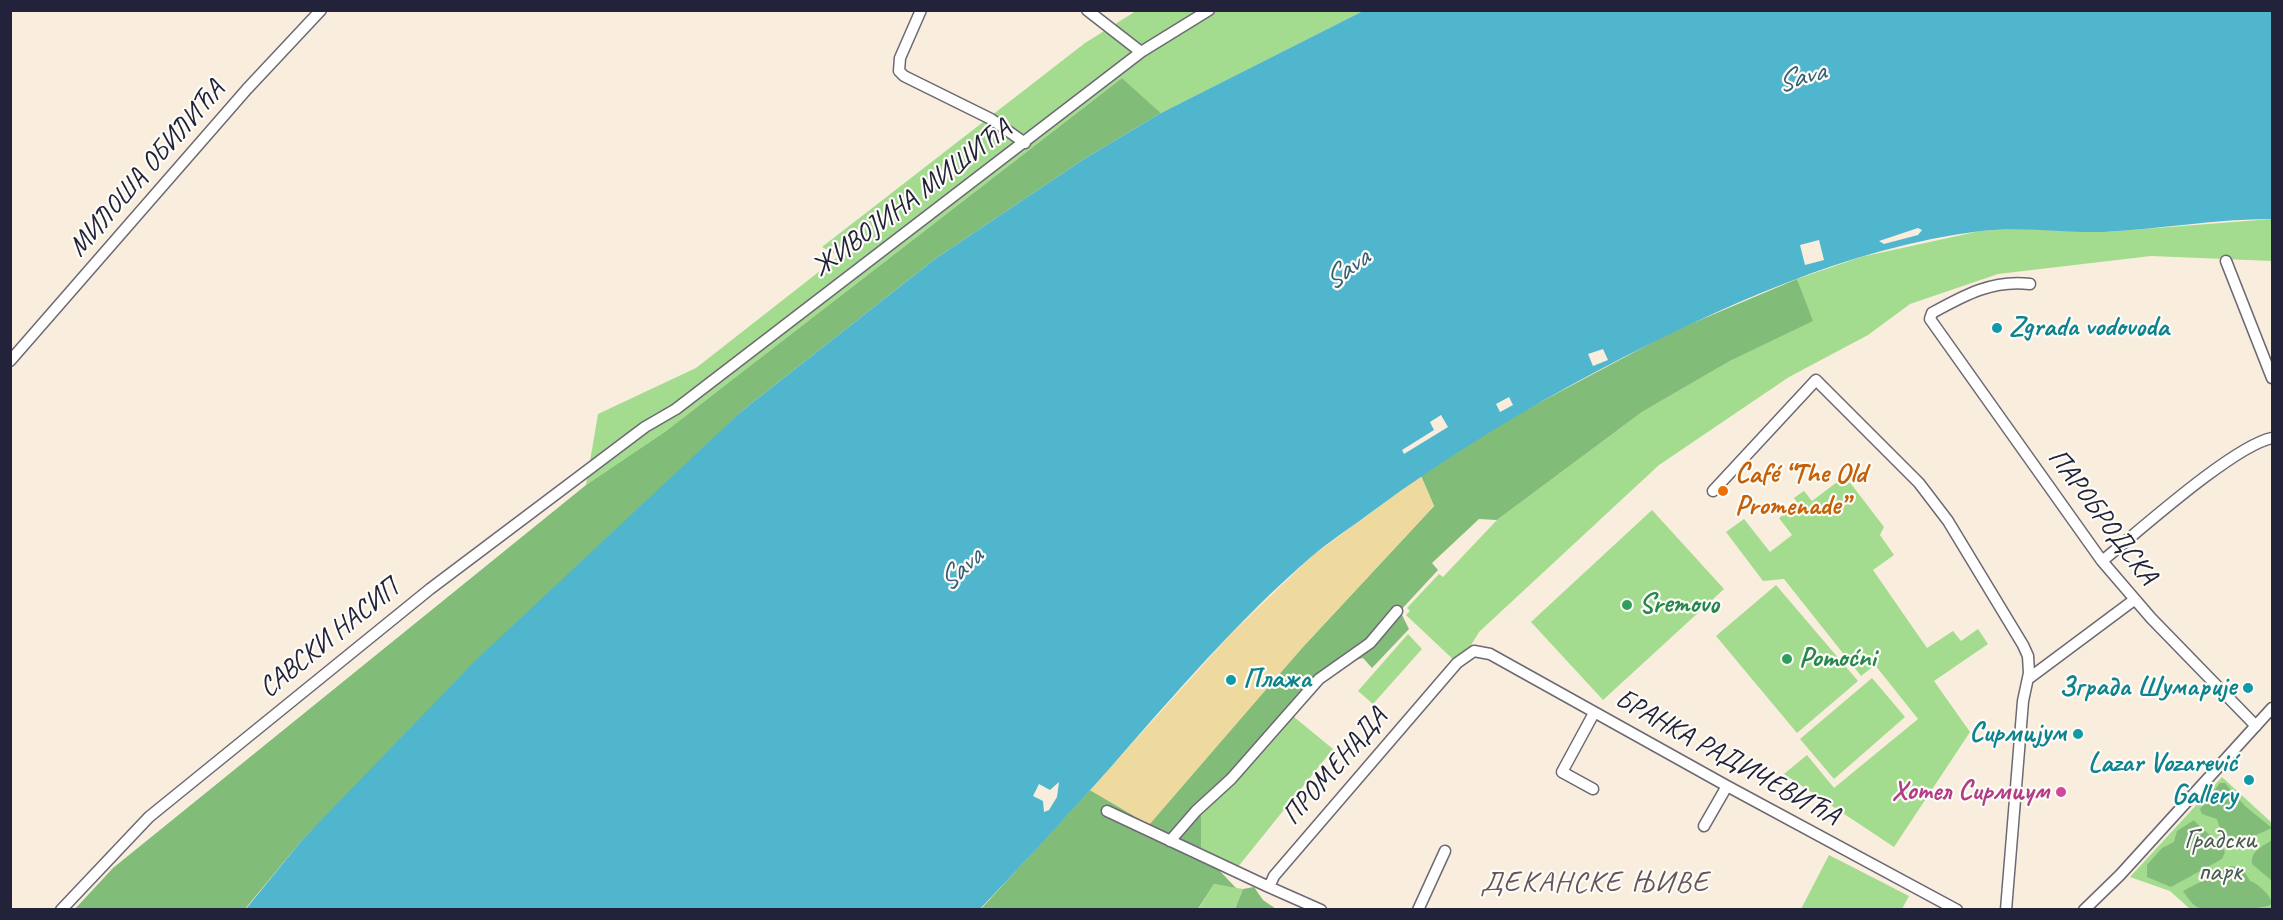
<!DOCTYPE html>
<meta charset="utf-8">
<style>
body{margin:0}
#map{position:relative;width:2283px;height:920px;overflow:hidden;background:#f9edde;font-family:Caveat,sans-serif}
canvas{display:block}
.frame{position:absolute;inset:0;border:12px solid #22223b;pointer-events:none}
</style>
<div id="map">
<canvas width="2283" height="920"></canvas>
<div class="frame"></div>
</div>
<script>
const g = document.querySelector('canvas').getContext('2d');
g.lineJoin = 'round';
function fillPath(path, color) {
  g.fillStyle = color;
  g.fill(path, 'evenodd');
}
function strokePath(path, color, width, dash) {
  g.strokeStyle = color;
  g.lineWidth = width;
  g.lineCap = dash ? 'butt' : 'round';
  g.setLineDash(dash || []);
  g.stroke(path);
}
function drawText(font, color, halo, rows, align = 'center') {
  g.font = font + ' Caveat,sans-serif';
  g.lineWidth = 4.5;
  g.setLineDash([]);
  g.textBaseline = 'middle';
  g.strokeStyle = halo;
  g.fillStyle = color;
  for (const [text, x, y, turn = 0] of rows) {
    g.save();
    g.translate(x, y);
    g.rotate((+turn || 0) * Math.PI / 180);
    g.textAlign = isNaN(turn) ? turn : align;
    if (halo) g.strokeText(text, 0, 0);
    g.fillText(text, 0, 0);
    g.restore();
  }
}
fillPath(new Path2D(`
 M1136,11H1363L1161,113L1122,78L666,431L586,485L598,414L696,368L839,256L822,247L1085,43Z
 M2272,219V261L2151,256L1998,274L1910,304L1868,335L1789,377L1659,465L1479,632L1462,660L1457,663L1406,615L1410,611L1407,608L1439,574L1443,577L1497,520L1642,412L1730,361L1812,321L1797,279L1861,257L1980,231L2038,227L2068,231L2105,232Z
 M1845,476L1884,527L1880,535L1894,555L1873,570L1927,648L1953,631L1961,641L1978,629L1988,644L1934,681L1970,732L1894,847L1784,774L1807,755L1834,788L1918,719L1875,665L1861,676L1784,579L1763,581L1726,532L1744,519L1770,552L1792,535L1779,518L1798,504L1794,498L1804,491L1812,501Z
 M1652,510L1724,589L1603,700L1531,622Z
 M1776,585L1858,681L1797,733L1716,636Z
 M1408,634L1422,649L1373,704L1358,691Z
 M1872,678L1905,717L1834,779L1800,739Z
 M1288,712L1333,749L1237,868L1201,851V799Z
 M2222,777L2272,823V909H2190L2170,891L2130,877Z
 M1829,855L1909,896L1902,909H1801Z
 M1214,884L1243,889L1235,909L1198,910Z`), '#a3dc8e');
fillPath(new Path2D(`
 M1122,78L1161,113L1084,159L935,259L743,410L302,840L245,909L74,910L113,868L586,485L666,431Z
 M1797,279L1813,321L1730,361L1642,412L1497,520L1479,519L1432,563L1438,570L1400,611L1409,629L1372,668L1363,658L1332,666L1214,795L1201,799V851L1236,888L1214,884L1198,909L980,910L1090,790L1149,824L1301,649L1434,506L1421,476L1501,423L1674,331Z
 M2220,783H2225L2245,806L2272,828L2245,840H2232L2219,826L2217,819L2202,814L2200,809Z
 M2194,820C2203,832 2220,839 2225,852L2222,859L2171,887L2147,877V865L2162,848L2174,842L2177,831Z
 M2272,840V881L2252,864C2251,850 2262,847 2272,840Z
 M2231,866C2241,867 2245,872 2250,881C2257,883 2272,896 2272,904C2266,910 2207,912 2199,908C2191,904 2188,898 2183,891Z
 M1254,887L1263,900L1276,909H1235L1243,889Z`), '#82bc79');
fillPath(new Path2D(`
 M1421,476L1434,506L1301,649L1149,825L1090,790L1230,635L1312,556Z`), '#eeda9e');
fillPath(new Path2D(`
 M1363,11H2272V219C2216,219 2160,229 2104,232C2062,233 2025,226 1981,231C1849,247 1718,308 1601,369C1521,411 1446,457 1373,511C1353,526 1331,540 1311,557C1238,620 1174,695 1110,768C1067,816 1024,863 980,909L245,910L302,840L476,660L743,410L935,259L1084,159L1161,113Z`), '#50b6ce');
fillPath(new Path2D(`
 M1918,228L1922,230L1918,235L1884,244L1879,241Z
 M1819,240L1824,260L1805,265L1800,245Z
 M1603,349L1608,360L1593,366L1588,354Z
 M1509,397L1513,405L1500,412L1496,404Z
 M1441,415L1448,427L1404,454L1402,450L1434,430L1430,422Z
 M1059,782L1057,797L1049,810L1044,812L1043,801L1033,796L1039,784L1050,790Z`), '#f9edde');
const minor = new Path2D(`
 M921,10L900,58L899,71L904,76L991,119L1025,143
 M1087,10L1141,52
 M2226,261L2272,378
 M2030,284C1993,279 1963,296 1932,313L1930,319L2102,561L2151,618L2256,726
 M10,361L247,89L321,10
 M1713,491L1816,380L1919,483L1948,521L2023,645L2028,656L2029,673L2023,701L2006,910
 M2102,561C2138,532 2233,446 2272,438
 M2028,679L2134,600
 M1593,789L1562,772L1594,713
 M1107,811L1269,887
 M1704,826L1727,786
 M1170,841L1196,811L1231,779L1319,679L1370,643L1397,611
 M61,910L149,817L430,589L645,427L676,409L1141,52L1209,10
 M1321,910L1269,887L1274,876L1457,663L1474,651L1490,654L1727,786L1957,910
 M1418,910L1445,851
 M2084,910L2120,875L2272,708`);
strokePath(minor, '#6d6974', 13);
strokePath(minor, '#fff', 10);
for (const [x, y, r, color] of [
 [1997,328,6,"#0f9aa8"],
 [1723,491,6,"#e8710a"],
 [1627,605,6,"#2e9e5b"],
 [1787,659,6,"#2e9e5b"],
 [1231,680,6,"#0f9aa8"],
 [2248,688,6,"#0f9aa8"],
 [2078,734,6,"#0f9aa8"],
 [2249,780,6,"#0f9aa8"],
 [2061,792,6,"#d1479c"]
]) {
  const dot = new Path2D();
  dot.arc(x, y, r, 0, 2 * Math.PI);
  g.fillStyle = color;
  g.fill(dot);
  strokePath(dot, '#fdfcf7', 2);
}
drawText('28px', '#22223b', '#fdfcf7', [
 ["МИЛОША ОБИЛИЋА",147,169,-49],
 ["ЖИВОЈИНА МИШИЋА",912,199,-37],
 ["ПАРОБРОДСКА",2102,517,53],
 ["САВСКИ НАСИП",329,639,-39],
 ["БРАНКА РАДИЧЕВИЋА",1727,758,29],
 ["ПРОМЕНАДА",1335,767,-49]
]);
drawText('bold 28px', '#0d838f', '#fdfcf7', [
 ["Zgrada vodovoda",2009,328,"left"],
 ["Плажа",1243,680,"left"],
 ["Зграда Шумарије",2236,688],
 ["Сирмијум",2066,734],
 ["Lazar Vozarević",2237,764],
 ["Gallery",2237,796]
], 'right');
drawText('bold 28px', '#c56008', '#fdfcf7', [
 ["Café “The Old",1735,475],
 ["Promenade”",1735,507]
], 'left');
drawText('bold 28px', '#27864d', '#fdfcf7', [
 ["Sremovo",1639,605],
 ["Pomoćni",1799,659]
], 'left');
drawText('bold 28px', '#b23c85', '#fdfcf7', [
 ["Хотел Сирмиум",2049,792]
], 'right');
drawText('28px', '#495a54', '#fdfcf7', [
 ["Градски",2220,841],
 ["парк",2220,873]
]);
drawText('italic 30px', '#345d76', '#fdfcf7', [
 ["Sava",1801,78,-16],
 ["Sava",1347,270,-36],
 ["Sava",961,570,-43]
]);
g.letterSpacing = '1.5px';
drawText('30px', '#64555b', '#fdfcf7', [
 ["ДЕКАНСКЕ ЊИВЕ",1595,883]
]);
g.letterSpacing = '0px';
</script>
